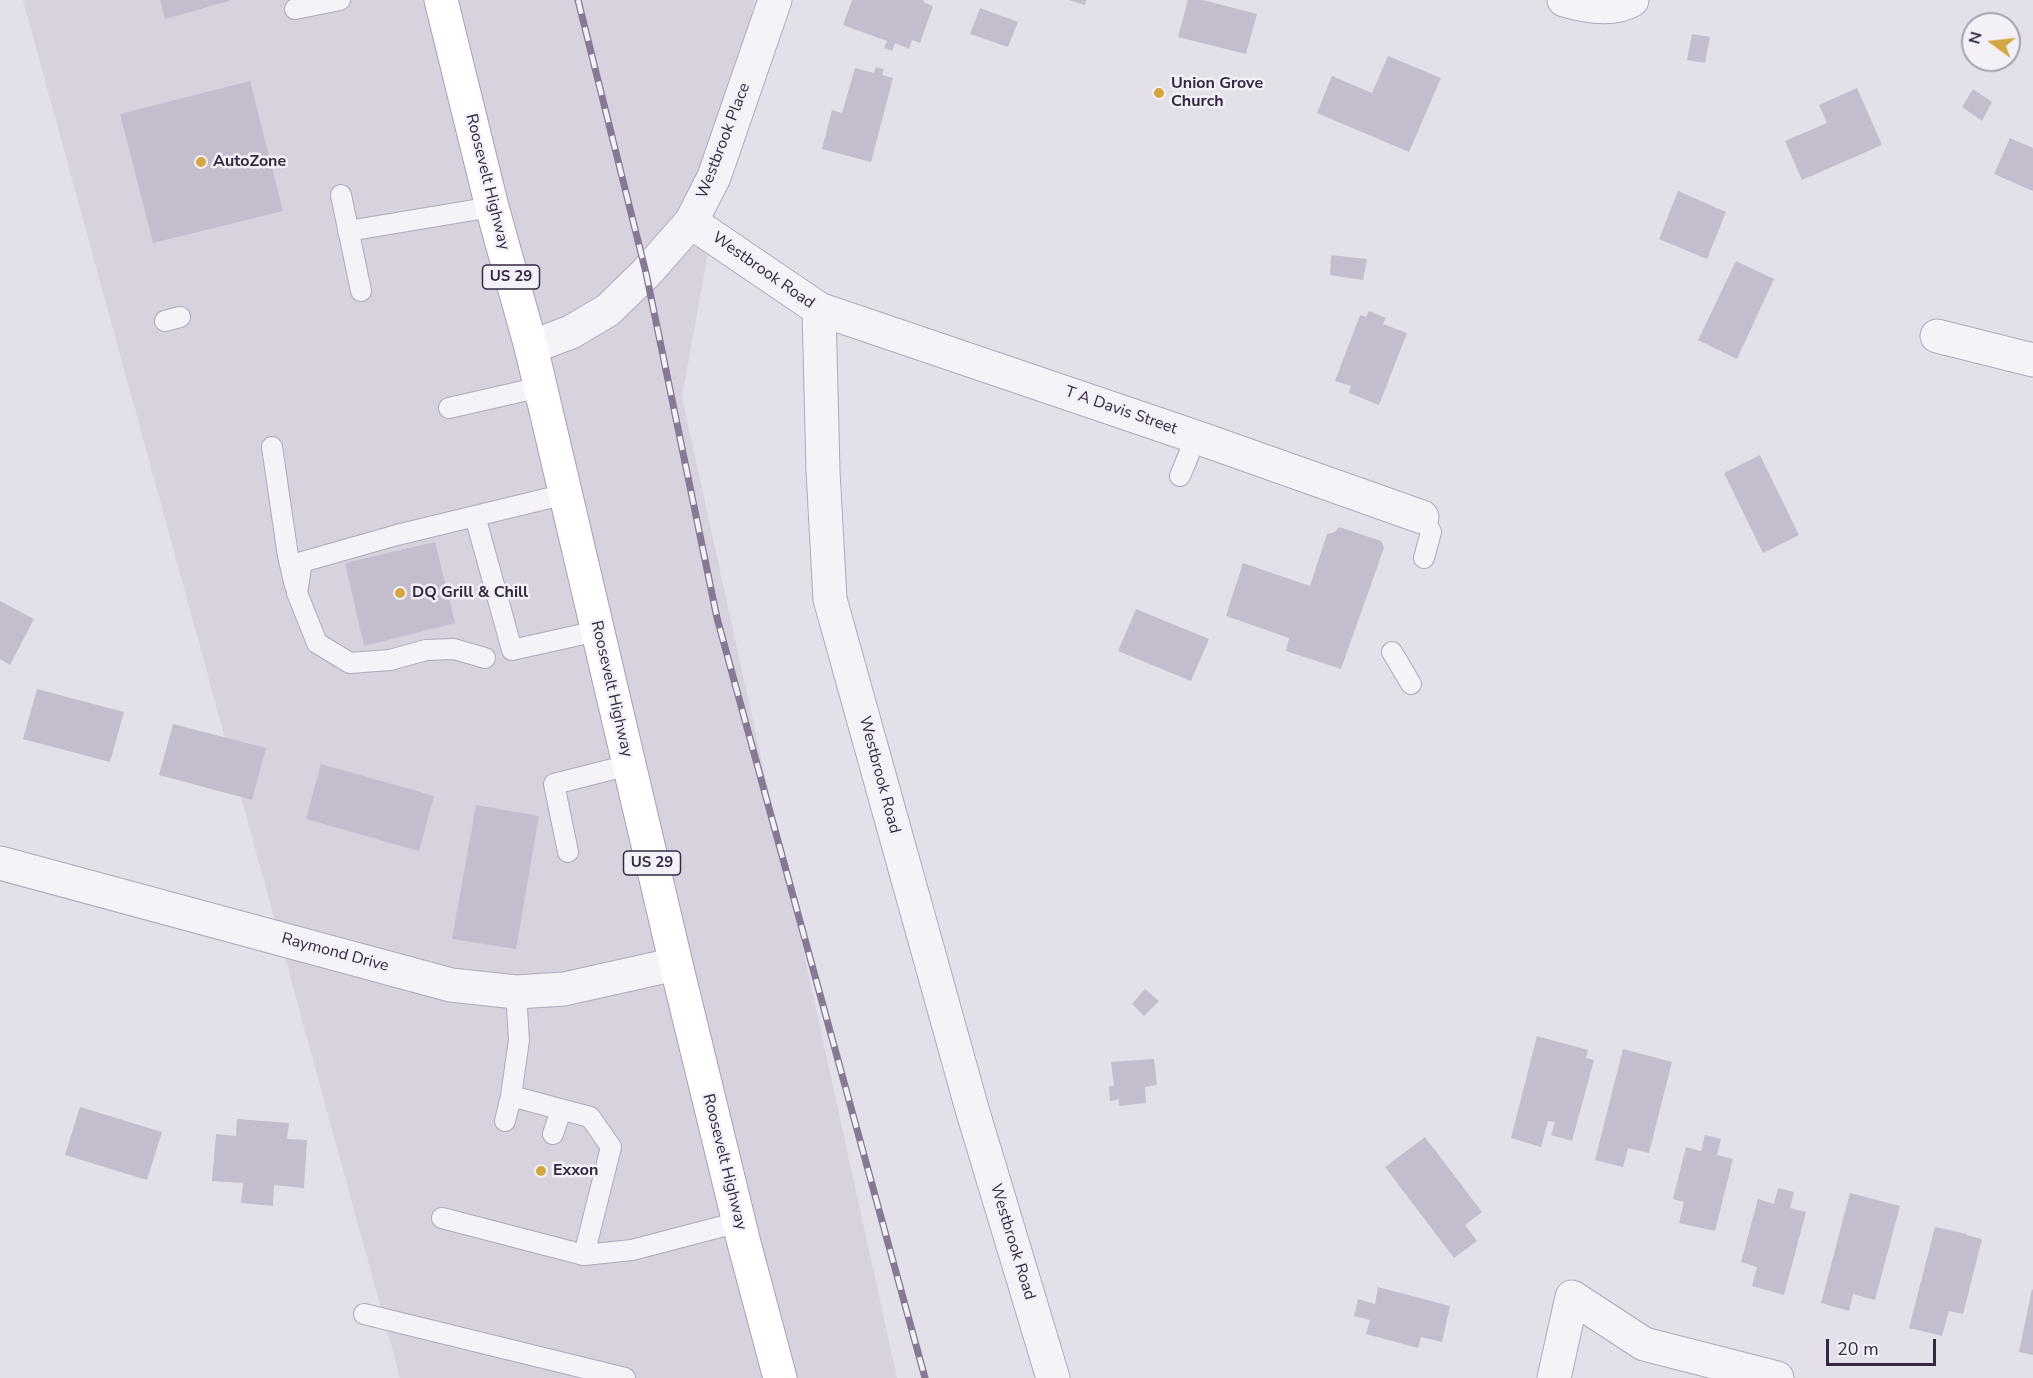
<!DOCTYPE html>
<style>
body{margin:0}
#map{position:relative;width:2033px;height:1378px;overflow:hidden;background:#e4e0ea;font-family:"Nunito Sans",sans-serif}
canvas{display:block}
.north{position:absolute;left:1961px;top:12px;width:60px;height:60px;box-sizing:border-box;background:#f3f0f7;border:2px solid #a7a0af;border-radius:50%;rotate:285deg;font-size:16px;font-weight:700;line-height:24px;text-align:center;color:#342842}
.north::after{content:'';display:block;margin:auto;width:21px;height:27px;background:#d4a640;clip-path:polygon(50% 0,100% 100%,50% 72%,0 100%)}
.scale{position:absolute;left:1826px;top:1339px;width:110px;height:27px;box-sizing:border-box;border:3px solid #342842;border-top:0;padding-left:8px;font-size:18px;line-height:21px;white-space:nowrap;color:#342842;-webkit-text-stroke:4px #f3f0f7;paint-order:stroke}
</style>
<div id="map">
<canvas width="2033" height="1378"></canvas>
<div class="north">N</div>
<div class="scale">20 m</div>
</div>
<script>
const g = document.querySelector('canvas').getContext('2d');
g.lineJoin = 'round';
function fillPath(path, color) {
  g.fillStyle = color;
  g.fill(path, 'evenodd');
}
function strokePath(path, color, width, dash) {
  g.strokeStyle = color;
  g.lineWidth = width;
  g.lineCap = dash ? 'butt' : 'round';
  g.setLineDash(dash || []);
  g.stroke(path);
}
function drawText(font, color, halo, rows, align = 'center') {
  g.font = font + ' "Nunito Sans",sans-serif';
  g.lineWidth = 5;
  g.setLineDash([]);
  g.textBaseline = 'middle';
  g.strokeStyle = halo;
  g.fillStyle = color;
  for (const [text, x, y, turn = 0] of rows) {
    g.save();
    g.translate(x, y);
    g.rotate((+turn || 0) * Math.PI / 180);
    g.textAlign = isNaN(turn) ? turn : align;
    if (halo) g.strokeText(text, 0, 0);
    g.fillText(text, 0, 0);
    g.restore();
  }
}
fillPath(new Path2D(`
 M23,0H754L682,397L897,1378H400Z`), '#d8d2df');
fillPath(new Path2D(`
 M160,0H229V1L165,19Z
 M852,0H924L923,2L933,6L920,43L912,40L909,49L895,43L892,51L884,48L887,41L843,25Z
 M1069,0H1086L1085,5Z
 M1188,0H1203L1257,14L1246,54L1178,37Z
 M980,8L1018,22L1008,47L970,34Z
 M1692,34L1710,37L1705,63L1687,60Z
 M1388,56L1441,78L1409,152L1317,113L1332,76L1372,93Z
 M876,67L884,69L882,75L893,78L871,162L822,149L832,110L842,113L855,68L874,73Z
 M250,81L283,211L153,243L120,114Z
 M1857,88L1882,145L1802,180L1785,141L1827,123L1819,105Z
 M1973,89L1992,102L1982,121L1962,107Z
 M2010,138L2033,148V191L1994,174Z
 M1678,191L1726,212L1707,259L1659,239Z
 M1331,255L1367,259L1363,280L1330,275Z
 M1736,261L1774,279L1737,359L1698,340Z
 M1369,311L1386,318L1383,324L1407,333L1379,405L1349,393L1351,386L1335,381L1360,315L1366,317Z
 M1760,455L1799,535L1763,553L1724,473Z
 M1339,527L1381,541L1384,548L1341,669L1286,651L1289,638L1226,616L1243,563L1310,586L1327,534L1335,532Z
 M435,542L455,623L364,646L345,563Z
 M0,601L34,619L10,665L0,659Z
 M1136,609L1209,639L1191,681L1118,651Z
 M37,689L124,712L110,762L23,739Z
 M173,724L266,748L252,800L159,775Z
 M321,764L434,796L419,851L306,819Z
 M476,805L539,816L516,949L452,939Z
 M1145,989L1159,1001L1144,1016L1132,1004Z
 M1537,1036L1588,1050L1586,1058L1594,1060L1572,1141L1551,1135L1555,1122L1548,1121L1541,1147L1511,1138Z
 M1623,1049L1672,1062L1649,1153L1628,1148L1623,1167L1595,1160Z
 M1154,1059L1157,1085L1145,1087L1146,1103L1119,1106V1099L1110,1101L1109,1086H1114L1111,1062Z
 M80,1107L162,1132L147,1180L65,1155Z
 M237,1119L289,1123L287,1139L307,1140L304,1188L274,1185L273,1206L241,1203L243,1183L212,1181L216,1134L236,1136Z
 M1705,1135L1721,1139L1717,1155L1733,1159L1715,1231L1679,1223L1684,1202L1673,1199L1686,1147L1701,1151Z
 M1425,1137L1482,1212L1465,1225L1477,1241L1454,1258L1385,1167Z
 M1778,1188L1794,1192L1790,1208L1806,1212L1784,1295L1752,1286L1757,1267L1741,1262L1758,1199L1774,1204Z
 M1850,1193L1900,1206L1875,1300L1853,1294L1849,1311L1821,1303Z
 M1935,1227L1967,1234L1966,1235L1982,1239L1963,1314L1949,1311L1942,1336L1909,1328Z
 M1378,1287L1450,1306L1442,1342L1421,1337L1418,1348L1366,1334L1370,1320L1354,1316L1358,1299L1375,1304Z
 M2032,1289L2033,1290V1355L2019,1352Z`), '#c4bdcd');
const service = new Path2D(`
 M295,9L340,0
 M341,195L361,291
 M348,231L492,207
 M165,321L180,317
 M449,408L541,387
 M272,447L288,556L295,586
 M1180,476L1196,437
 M475,516L512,650L597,631
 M1422,517L1431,532L1424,558
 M1392,652L1411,684
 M485,658L454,649L426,650L390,660L350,663L317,643L297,593L302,562L397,535L566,494
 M568,852L554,784L629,765
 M516,992L519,1040L511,1096L590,1117L611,1147L584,1255
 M505,1121L511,1096
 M553,1134L561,1110
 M442,1218L584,1255L632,1250L739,1222
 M364,1314L625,1378`);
const minor = new Path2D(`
 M1564,0C1584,6 1612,12 1632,0
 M691,222L819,309L1196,437L1422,517
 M819,309L823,471L830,599L972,1109L1053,1378
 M1937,336L2033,360
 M531,347L571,332L608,310L646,273L691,222L714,177L775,0
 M0,863L451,985L516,992L564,989L676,964
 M1554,1378L1572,1297L1644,1344L1777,1378`);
const primary = new Path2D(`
 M441,0L492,207L531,347L676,964L744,1243L780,1378`);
strokePath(service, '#afa9b8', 22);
strokePath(minor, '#afa9b8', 35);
strokePath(primary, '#a99fb6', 35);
strokePath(service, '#f5f3f8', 20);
strokePath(minor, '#f5f3f8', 33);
strokePath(primary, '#fff', 33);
const rail = new Path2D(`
 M578,0L646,273L717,618L925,1378`);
strokePath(rail, '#857994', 7);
strokePath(rail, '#f3f0f7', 4.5, [14]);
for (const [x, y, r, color] of [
 [1159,93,6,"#d4a640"],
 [201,162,6,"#d4a640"],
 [400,593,6,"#d4a640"],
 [541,1171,6,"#d4a640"]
]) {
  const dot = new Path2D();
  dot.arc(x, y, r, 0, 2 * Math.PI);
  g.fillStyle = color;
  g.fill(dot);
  strokePath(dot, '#f3f0f7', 2);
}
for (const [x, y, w] of [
 [511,277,57],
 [652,863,57]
]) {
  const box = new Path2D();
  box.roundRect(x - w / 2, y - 12, w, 24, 4.5);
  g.fillStyle = '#f3f0f7';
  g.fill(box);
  strokePath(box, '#342842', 1.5);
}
drawText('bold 15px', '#342842', null, [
 ["US 29",511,277],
 ["US 29",652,863]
]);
drawText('bold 16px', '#342842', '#f3f0f7', [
 ["Union Grove",1171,84],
 ["Church",1171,102],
 ["AutoZone",213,162],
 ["DQ Grill & Chill",412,593],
 ["Exxon",553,1171]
], 'left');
drawText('16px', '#342842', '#f3f0f7', [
 ["Westbrook Place",724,141,-69],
 ["Roosevelt Highway",487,182,76],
 ["Westbrook Road",763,271,35],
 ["T A Davis Street",1121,411,19],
 ["Roosevelt Highway",611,689,77],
 ["Westbrook Road",879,775,75],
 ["Raymond Drive",335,953,15],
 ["Roosevelt Highway",724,1162,76],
 ["Westbrook Road",1012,1242,73]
]);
</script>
